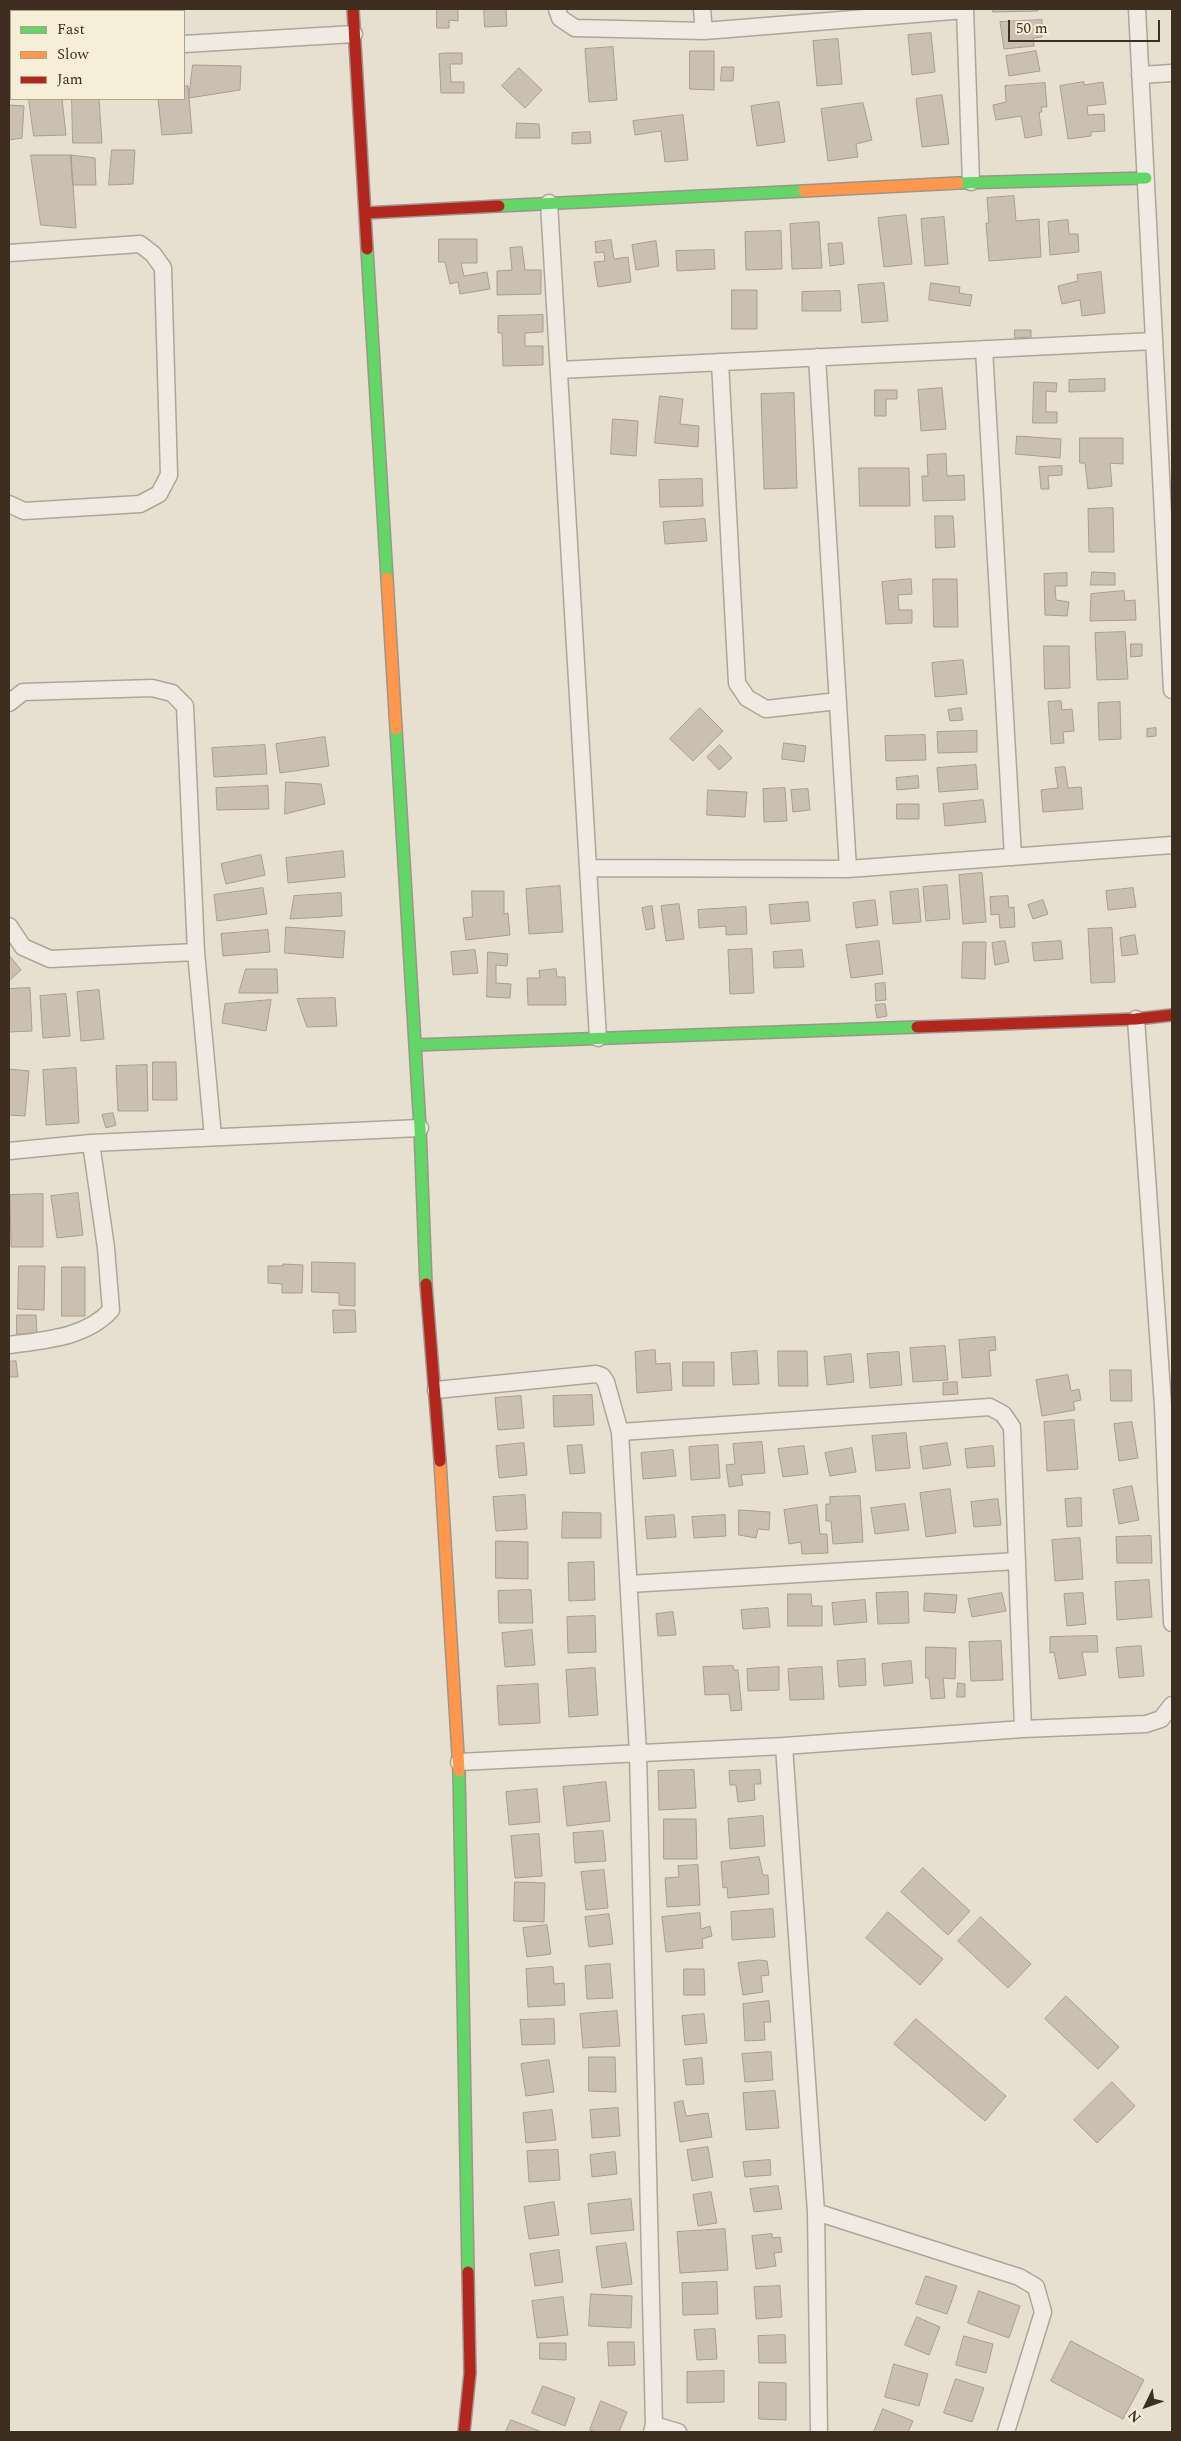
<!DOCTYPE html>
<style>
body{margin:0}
#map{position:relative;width:1181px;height:2441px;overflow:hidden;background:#e7e0d1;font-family:Spectral,serif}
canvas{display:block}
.frame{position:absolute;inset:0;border:10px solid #3d2e20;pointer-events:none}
.legend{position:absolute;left:10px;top:10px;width:175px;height:90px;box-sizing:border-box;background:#f7eed8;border:1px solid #ada18e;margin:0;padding:6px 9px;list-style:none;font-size:15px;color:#3d2e20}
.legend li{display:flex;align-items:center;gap:10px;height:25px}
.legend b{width:25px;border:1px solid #ada18e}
.north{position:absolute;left:1121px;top:2381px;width:50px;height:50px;-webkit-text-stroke:4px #f7eed8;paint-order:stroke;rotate:228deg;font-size:14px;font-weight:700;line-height:20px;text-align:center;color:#3d2e20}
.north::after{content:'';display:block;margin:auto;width:18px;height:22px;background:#3d2e20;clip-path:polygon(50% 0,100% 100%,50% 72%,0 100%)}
.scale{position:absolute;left:1008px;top:20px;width:152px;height:22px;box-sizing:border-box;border:2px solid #3d2e20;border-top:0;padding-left:6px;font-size:15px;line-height:18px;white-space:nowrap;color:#3d2e20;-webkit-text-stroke:4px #f7eed8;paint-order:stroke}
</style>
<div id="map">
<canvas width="1181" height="2441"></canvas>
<div class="frame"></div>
<ul class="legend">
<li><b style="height:6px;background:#63d668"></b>Fast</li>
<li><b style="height:6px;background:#ff974d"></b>Slow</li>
<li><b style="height:6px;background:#b3261e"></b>Jam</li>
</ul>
<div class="north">N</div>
<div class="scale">50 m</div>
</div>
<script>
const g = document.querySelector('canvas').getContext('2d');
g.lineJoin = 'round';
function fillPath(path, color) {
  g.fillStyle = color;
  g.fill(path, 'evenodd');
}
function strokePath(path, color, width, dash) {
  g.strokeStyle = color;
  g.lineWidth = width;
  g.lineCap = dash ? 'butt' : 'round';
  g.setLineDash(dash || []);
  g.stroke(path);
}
const building = new Path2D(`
 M437,9H458V21L449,20V28H437Z
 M484,9H506L507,26L485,27Z
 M993,9H1038V11L993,12Z
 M1042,20V37L1033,38L1034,46L1004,49L1000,22Z
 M931,33L935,72L912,75L908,35Z
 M838,39L842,84L817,86L813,41Z
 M613,47L617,100L589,102L585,49Z
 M690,51H714V90L690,89Z
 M1036,51L1040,71L1009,76L1006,56Z
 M445,53H462V64H450L451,82H464V93H441L439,54Z
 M193,65L241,66L240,90L189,98Z
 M722,67H734L733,81H721Z
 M519,68L542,90L525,108L502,86Z
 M1084,82V85L1103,82L1106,104L1087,106L1088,115L1104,114L1105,131L1091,132V136L1068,139L1060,86Z
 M1045,83L1047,107H1041L1042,112H1039L1042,135L1025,138L1021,116L996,120L993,105L1006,102L1005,86Z
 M188,86L192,133L162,135L158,99H184V87Z
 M942,95L949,144L922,147L916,99Z
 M29,99H62L66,135L34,136Z
 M72,99H99L102,143H73Z
 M779,102L785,142L757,146L751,106Z
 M863,103L872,140L856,144L858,157L828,161L821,109Z
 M9,105L24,106L22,138L9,140Z
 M683,115L688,160L665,162L661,131L635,135L633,121Z
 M517,123L539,124L540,138H516Z
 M590,132L591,143L572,144V133Z
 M112,150H135L133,184L109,185Z
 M31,155H71L76,228L41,225Z
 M71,155L95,158L96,185H73Z
 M1014,196L1016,221L1039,219L1041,257L989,261L986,223H989L987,198Z
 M906,215L912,264L884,267L878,218Z
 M944,217L948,264L925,266L921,219Z
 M1068,220L1069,234H1078L1079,252L1050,255L1048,222Z
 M819,222L822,268L792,269L790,224Z
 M781,231L782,269L746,270L745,232Z
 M439,239H477V263H461L464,276L487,272L490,289L460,294L458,282L450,284L445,262H439Z
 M611,240L614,259L628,257L631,282L598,287L594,262L605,261L604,252L596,253L595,242Z
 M656,241L659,266L636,270L632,245Z
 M842,243L844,264L830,266L828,244Z
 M522,247L525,270H541V294L497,295V271L512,270L510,248Z
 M714,250L715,269L677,271L676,251Z
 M1101,272L1105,313L1082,316L1080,300L1062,304L1058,286L1078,281L1077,275Z
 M884,283L888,321L862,323L858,285Z
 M931,283L960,287L959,293L972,295L970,306L929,300Z
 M732,290H757V329H732Z
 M840,291L841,311H802V292Z
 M543,315V332L525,333V346H543V365L503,366L502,333H498V316Z
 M1015,330H1031V337L1015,338Z
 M1105,379V391L1069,392V380Z
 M1034,382L1057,383L1056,392L1046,391V412H1057V423H1033Z
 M942,388L946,429L921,431L918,390Z
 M875,390H897V399H886V416H875Z
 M794,393L797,488L764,489L761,394Z
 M660,396L683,399L680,424L699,426L698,447L655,443Z
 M613,419L638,421L636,456L611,454Z
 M1017,436L1061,439L1060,458L1016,454Z
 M1080,438H1123V464L1110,463L1112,486L1088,489L1085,463H1080Z
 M946,454L947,476L964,475L965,500L923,501L922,476H928L927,455Z
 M1062,466V475L1048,476L1049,489H1041L1039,467Z
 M859,468H909L910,506H860Z
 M702,479L703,506L660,507L659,480Z
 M1113,508L1114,552H1089L1088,509Z
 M935,516H953L955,547L936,548Z
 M705,519L707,541L665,544L663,522Z
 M1092,572L1115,573V585H1091Z
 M1067,573V586H1055L1056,600L1069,602L1067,616L1045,615L1044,574Z
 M911,579L912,594L898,595L899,610H912V623L886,624L882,582Z
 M933,579H957L958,627H934Z
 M1124,591L1125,601L1135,600L1136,620L1090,621L1091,594Z
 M1125,632L1128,679L1097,680L1095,633Z
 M1131,644H1142V656L1131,657Z
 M1044,646H1069L1070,688L1045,689Z
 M963,660L967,694L935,697L932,663Z
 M1061,701L1062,710L1072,709L1074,731L1063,732L1064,743L1051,744L1048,702Z
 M1120,702L1121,739L1099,740L1098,703Z
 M700,708L723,731L693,761L670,739Z
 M961,708L963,720L950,721L948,710Z
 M1156,728V736L1147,737V729Z
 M977,731V752L938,753L937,732Z
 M925,735L926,760L886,761L885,736Z
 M325,737L329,766L280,773L276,744Z
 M784,743L806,746L804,762L782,759Z
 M265,745L267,774L214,777L212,748Z
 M720,745L732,758L719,770L707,757Z
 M976,765L978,789L939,792L937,768Z
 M1065,767L1068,788L1081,787L1083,809L1043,812L1041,790L1058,788L1055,768Z
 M918,776L919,788L897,790L896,778Z
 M286,782L321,784L325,804L285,814Z
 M268,786L269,809L217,810L216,788Z
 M785,788L787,821L764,822L763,789Z
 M808,789L810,810L793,812L791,790Z
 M708,790L747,792L745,817L707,815Z
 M983,800L986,822L945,826L943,804Z
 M897,804H919V819H897Z
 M343,851L345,877L288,883L286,858Z
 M261,855L265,875L226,884L221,864Z
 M982,873L986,922L963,924L959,875Z
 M947,885L950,919L926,921L923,887Z
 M560,886L563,932L529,934L526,889Z
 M263,888L267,914L217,921L214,895Z
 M1133,888L1136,907L1108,910L1106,891Z
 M918,889L921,922L893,924L890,892Z
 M472,891H504V914L508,913L510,935L466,940L463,918L472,917Z
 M341,893L342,916L290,919L294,896Z
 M1008,896L1009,908L1014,907L1015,927L1000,928L999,914L991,915L990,897Z
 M875,900L878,925L856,928L853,903Z
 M1043,900L1048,914L1033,919L1028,905Z
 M808,902L810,921L771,924L769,905Z
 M679,904L684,939L666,941L661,906Z
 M652,906L655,928L646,930L642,908Z
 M746,907L747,934L726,935V926L699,928L698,910Z
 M286,927L345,931L343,958L285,953Z
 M1112,928L1115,982L1091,983L1088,929Z
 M268,930L270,952L223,956L221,934Z
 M1135,935L1138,954L1122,956L1120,938Z
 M879,941L883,974L851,978L846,945Z
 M1005,941L1009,962L995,965L992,943Z
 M1061,941L1063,959L1034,961L1032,943Z
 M963,942H986L985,979L962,978Z
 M752,949L754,993L730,994L728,950Z
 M475,950L478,973L453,975L451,952Z
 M802,950L804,967L774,968L773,952Z
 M488,952L508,954L507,966L496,965V983L511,984L510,998L487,997Z
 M9,955L21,970L9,981Z
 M246,969H277L278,993H239Z
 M556,969L557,977H565L566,1005H528L527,978H540L539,971Z
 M885,983L886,1000L876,1001L875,984Z
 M30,988L32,1031L9,1032V989Z
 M99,990L104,1039L81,1041L77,992Z
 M66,994L70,1036L43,1038L40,996Z
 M335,998L337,1026L307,1027L297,999Z
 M271,1000L266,1031L222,1023L225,1004Z
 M885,1004L887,1016L877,1018L875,1005Z
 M153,1062H176L177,1100H153Z
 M147,1065L148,1111H118L116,1066Z
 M76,1068L79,1123L46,1125L43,1070Z
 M9,1069L29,1071L25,1116L9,1115Z
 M113,1113L116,1125L106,1128L102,1115Z
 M78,1193L83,1235L57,1238L51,1196Z
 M43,1194V1247H11L10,1195Z
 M312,1262L355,1263V1306L339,1305V1293L312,1292Z
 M283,1264L303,1265L302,1293H282V1284L268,1283V1266H283Z
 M19,1266H45L44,1310L18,1309Z
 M62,1267H85V1316H62Z
 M333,1310H355L356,1332L334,1333Z
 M17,1315H36L37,1334H17Z
 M995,1337L996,1350L989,1351L991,1376L962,1378L959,1340Z
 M945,1346L948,1380L913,1382L910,1348Z
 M655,1350L656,1364L670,1363L672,1390L637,1393L635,1352Z
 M757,1351L759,1384L733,1385L731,1353Z
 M778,1351H807L808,1386H779Z
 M899,1352L902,1385L870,1388L867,1354Z
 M851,1354L854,1382L827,1385L824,1357Z
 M16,1361L18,1377H9V1362Z
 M683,1362H714V1386H683Z
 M1110,1370H1131L1132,1401H1111Z
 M1068,1375L1071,1391L1079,1389L1081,1400L1073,1402L1075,1410L1042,1416L1036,1380Z
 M957,1382L958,1394L943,1395V1383Z
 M592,1395L594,1425L554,1427L553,1396Z
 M521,1396L524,1428L498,1430L495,1398Z
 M1074,1420L1078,1469L1047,1471L1044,1422Z
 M1132,1422L1138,1458L1119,1461L1114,1424Z
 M906,1433L910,1468L876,1471L872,1436Z
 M762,1442L765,1473L741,1475L743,1485L729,1487L726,1465L735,1464L733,1444Z
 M524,1443L527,1475L499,1478L496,1446Z
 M947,1443L951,1465L923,1469L920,1447Z
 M582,1445L585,1473L570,1474L567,1446Z
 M718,1445L720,1478L691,1480L689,1447Z
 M804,1446L808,1474L783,1477L778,1449Z
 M993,1446L995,1466L967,1468L965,1449Z
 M852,1448L856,1472L830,1476L825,1453Z
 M673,1450L676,1476L643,1479L641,1453Z
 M1132,1486L1139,1520L1119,1524L1113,1490Z
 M950,1489L956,1533L926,1537L920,1493Z
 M525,1495L527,1529L496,1531L493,1497Z
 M860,1496L863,1542L833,1544L831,1521H826V1504H830V1497Z
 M1081,1498L1082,1526L1067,1527L1065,1499Z
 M998,1499L1001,1525L974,1527L971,1502Z
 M905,1504L909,1530L875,1534L871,1508Z
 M817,1505L820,1534H827L828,1553L802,1554L801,1542L789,1544L784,1510Z
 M739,1510L770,1512L769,1530L758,1529L756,1538L739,1535Z
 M563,1512L601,1513V1538H562Z
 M674,1515L676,1537L647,1539L645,1517Z
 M725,1515L726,1536L694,1538L692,1517Z
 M1151,1536L1152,1563H1117L1116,1537Z
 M1080,1538L1083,1579L1055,1581L1052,1540Z
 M496,1541L528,1542V1579L496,1578Z
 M594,1562L595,1600L569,1601L568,1563Z
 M1149,1580L1152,1617L1117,1620L1115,1582Z
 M531,1590L533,1623H499L498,1591Z
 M908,1592L909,1623L878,1624L876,1593Z
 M925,1593L957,1595L955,1613L924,1611Z
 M1002,1593L1006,1611L972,1617L968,1599Z
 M1083,1593L1086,1624L1067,1626L1064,1594Z
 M788,1594H811L812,1606H822V1626H788Z
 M865,1600L867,1622L834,1625L832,1603Z
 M768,1608L770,1627L743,1629L741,1610Z
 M673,1612L676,1635L658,1636L656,1614Z
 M595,1616L596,1652L568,1653L567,1617Z
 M532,1630L535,1665L505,1667L502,1633Z
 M1097,1636L1098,1652H1082L1086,1675L1059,1679L1054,1652L1050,1653V1637Z
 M1001,1641L1003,1680L971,1681L969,1642Z
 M1141,1646L1144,1676L1119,1678L1116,1648Z
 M926,1647L956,1648L955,1679L943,1678L945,1698L931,1699L929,1678H926Z
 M865,1659L866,1685L839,1687L837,1661Z
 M911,1661L913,1683L884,1686L882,1664Z
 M733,1666L734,1670H738L742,1710L731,1711L729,1694L705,1695L703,1667Z
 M779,1667V1690L748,1691L747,1669Z
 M822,1667L824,1699L790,1700L788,1669Z
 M595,1668L598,1715L569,1717L566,1670Z
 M958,1683L965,1684V1697H957Z
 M538,1684L540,1723L499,1725L497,1686Z
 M694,1770L696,1808L659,1810L658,1771Z
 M760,1770L761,1784H754L755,1800L738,1802L736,1785H730L729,1771Z
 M606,1782L610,1821L567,1826L563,1787Z
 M537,1789L540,1822L509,1825L506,1792Z
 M763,1816L765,1846L730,1849L728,1819Z
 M664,1819H696L697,1859H664Z
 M603,1831L606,1861L575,1863L573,1833Z
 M539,1834L542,1876L515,1878L511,1836Z
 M759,1857L763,1875H768L769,1894L728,1898L727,1887L723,1888L721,1862Z
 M698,1865L700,1905L667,1907L665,1878L679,1877L678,1866Z
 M923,1868L970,1911L948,1935L901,1892Z
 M604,1870L608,1908L586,1910L581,1872Z
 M515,1882L545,1883L544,1922L514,1921Z
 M773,1909L775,1937L732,1940L731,1912Z
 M888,1912L943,1959L920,1985L866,1938Z
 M700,1913L701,1929L710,1926L712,1936L702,1939L703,1948L666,1952L662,1917Z
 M609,1914L613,1944L589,1947L585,1917Z
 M981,1917L1031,1964L1008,1988L958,1941Z
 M547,1925L551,1954L527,1957L523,1928Z
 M759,1960L767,1961L769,1975L761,1976L763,1992L743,1995L738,1963Z
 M610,1964L613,1998L587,1999L585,1966Z
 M553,1967L554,1984L564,1983L565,2005L528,2007L526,1969Z
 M684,1969H704L705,1995H684Z
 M1066,1996L1119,2047L1098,2069L1045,2019Z
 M769,2001L771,2022H764L765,2040L745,2041L743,2004Z
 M617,2011L620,2046L583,2048L580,2014Z
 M704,2014L707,2043L685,2045L682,2016Z
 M554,2019L555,2044L522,2045L520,2020Z
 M916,2019L1006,2096L985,2121L894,2044Z
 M771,2052L773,2080L745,2082L742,2054Z
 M589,2057H615L616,2092L589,2091Z
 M702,2058L704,2084L686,2085L683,2060Z
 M549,2060L554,2092L526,2096L521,2064Z
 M1112,2082L1135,2106L1097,2143L1074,2120Z
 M775,2091L779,2128L746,2130L743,2093Z
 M683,2101L686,2116L708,2113L712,2137L680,2142L674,2103Z
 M618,2108L620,2136L592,2138L590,2110Z
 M552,2110L556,2140L526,2143L523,2113Z
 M708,2147L713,2177L692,2181L687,2150Z
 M558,2150L560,2180L529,2182L527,2151Z
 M615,2152L617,2174L592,2177L590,2155Z
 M770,2160L771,2175L745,2177L743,2162Z
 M778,2186L782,2209L754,2212L750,2189Z
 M711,2192L717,2223L698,2226L693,2195Z
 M631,2199L634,2230L591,2234L588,2204Z
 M554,2202L559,2235L529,2239L524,2207Z
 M725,2229L728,2270L680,2273L677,2232Z
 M772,2234V2238L780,2237L782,2252L774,2253L776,2266L756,2269L752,2236Z
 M626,2243L632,2284L602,2288L596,2247Z
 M559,2250L563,2282L535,2286L530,2254Z
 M926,2276L957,2286L947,2314L916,2304Z
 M717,2282L718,2314L683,2315L682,2283Z
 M780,2286L782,2317L756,2319L754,2287Z
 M979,2291L1020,2306L1009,2338L968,2323Z
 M591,2294L632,2296L631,2328L589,2326Z
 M563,2297L568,2335L537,2338L532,2301Z
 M917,2317L940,2327L929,2355L905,2345Z
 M715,2329L717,2359L697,2360L694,2330Z
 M785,2335L786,2363H759L758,2336Z
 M964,2336L993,2344L986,2373L956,2365Z
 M1071,2341L1144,2380L1123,2419L1051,2381Z
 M608,2342H634L635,2365L609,2366Z
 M540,2343H566V2360L540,2359Z
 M894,2364L928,2374L919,2406L885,2397Z
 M724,2371V2402L687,2403V2372Z
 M956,2379L984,2388L972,2422L944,2413Z
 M759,2382L786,2383V2420L759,2419Z
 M543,2386L575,2398L565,2426L532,2413Z
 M601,2401L627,2412L619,2432H597L590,2430Z
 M883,2409L913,2421L908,2432H874Z
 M511,2420L542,2432H506Z`);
fillPath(building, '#cbbfb2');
strokePath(building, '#a89c90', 1);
const street = new Path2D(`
 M557,9L560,18L575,28L704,31L965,10
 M702,9L704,31
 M965,9L971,182
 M1137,9L1172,690
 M184,44L354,34
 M9,56L11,55
 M1140,75L1172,73
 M549,203L598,1038
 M9,253L140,244L153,254L163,268L169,475L159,494L140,504L24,511L9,504
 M984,349L1013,857
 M817,357L848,869
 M720,362L737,683L747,698L766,709L838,701
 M559,370L1154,341
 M9,703L23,692L152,688L172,693L185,706L196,952L213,1137
 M588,868L848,869L1172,845
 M9,926L23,947L50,959L196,952
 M1136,1019L1163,1406L1172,1623
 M9,1151L91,1143L420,1128
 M9,1345C44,1340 86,1338 111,1310L106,1248L91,1143
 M436,1390L596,1374L602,1376L606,1382L620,1432L638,1753L654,2425L652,2432
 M620,1432L990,1407L1003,1414L1012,1427L1023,1729
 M629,1584L1017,1561
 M784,1746L816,2212L819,2432
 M459,1762L784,1746L1023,1729L1146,1724L1161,1719L1172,1705
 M816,2212L1019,2277L1036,2287L1043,2312L1006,2432
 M654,2425L678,2432`);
const fast = new Path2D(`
 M958,183L1146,178
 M499,206L804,191
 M367,249L387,578
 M396,729L420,1128L426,1284
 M415,1045L917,1027
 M459,1771L468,2272`);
const slow = new Path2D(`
 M804,191L958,183
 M387,578L396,729
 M440,1461L459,1771`);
const jam = new Path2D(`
 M353,9L367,249
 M365,213L499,206
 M917,1027L1136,1019L1172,1015
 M426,1284L440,1461
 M464,2432L470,2373L468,2272`);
strokePath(street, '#ada599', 19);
strokePath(fast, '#9c958a', 14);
strokePath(slow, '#9c958a', 14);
strokePath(jam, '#9c958a', 14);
strokePath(street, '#efebe3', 16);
strokePath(fast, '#63d668', 11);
strokePath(slow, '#ff974d', 11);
strokePath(jam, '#b3261e', 11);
</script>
